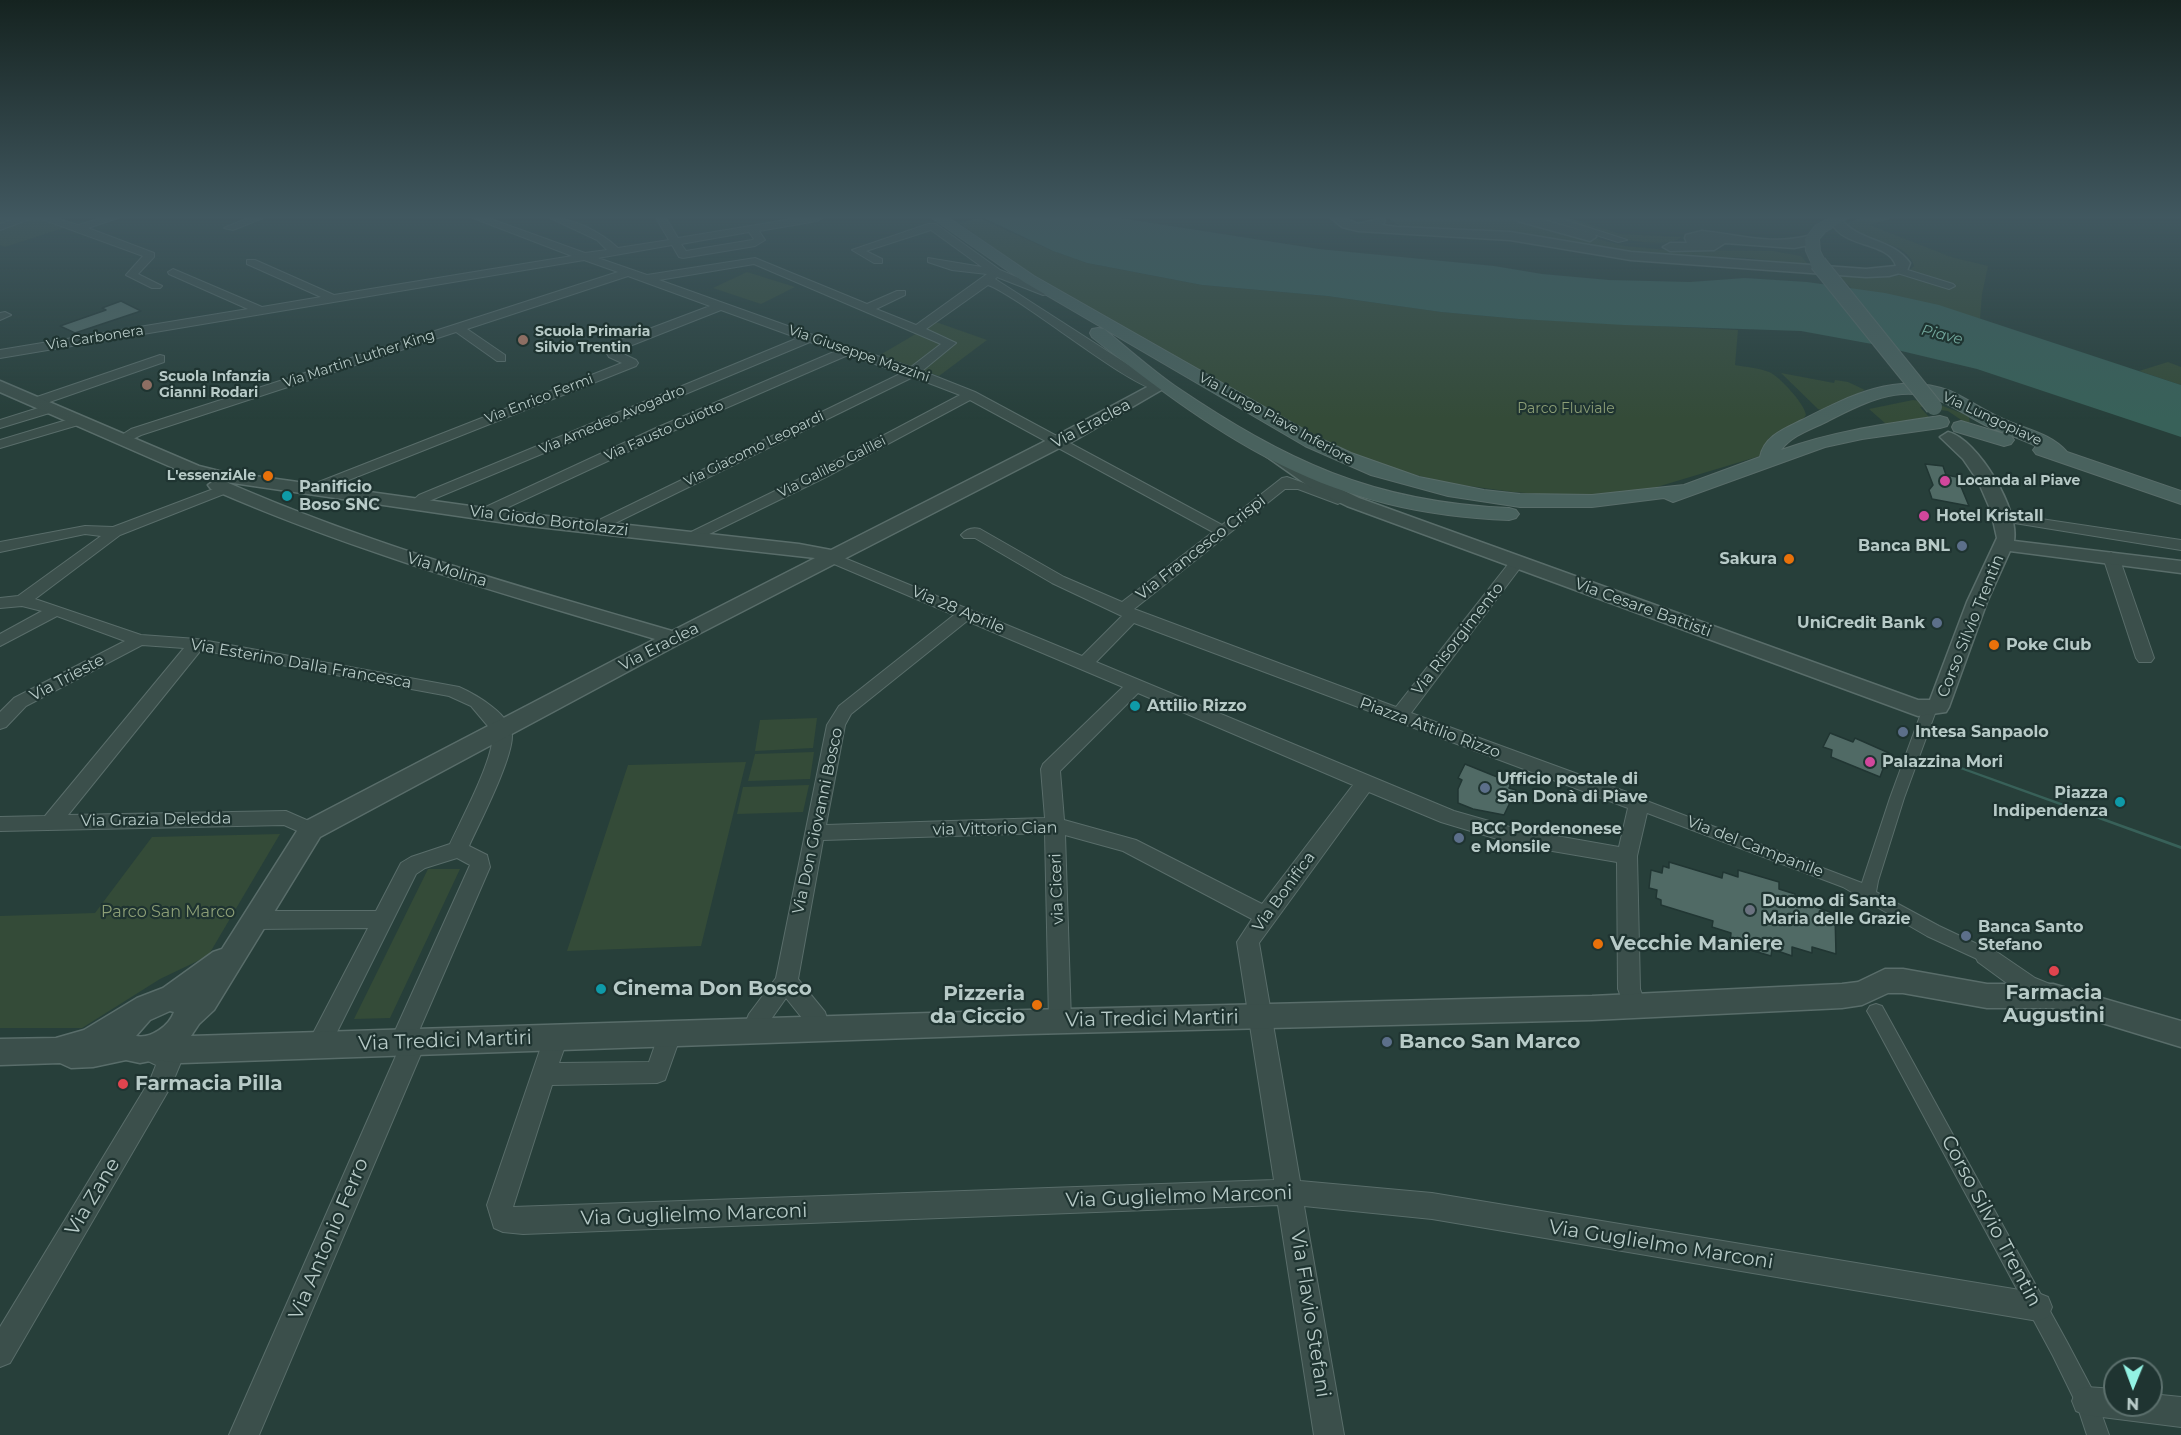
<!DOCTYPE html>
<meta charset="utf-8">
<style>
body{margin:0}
#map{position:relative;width:2181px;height:1435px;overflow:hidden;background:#273f3a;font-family:Montserrat,sans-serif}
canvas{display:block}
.north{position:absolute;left:2103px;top:1357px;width:60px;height:60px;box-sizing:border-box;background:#1f3431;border:2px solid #5c706d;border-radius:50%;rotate:181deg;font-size:16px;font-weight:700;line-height:24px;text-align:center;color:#b7cac7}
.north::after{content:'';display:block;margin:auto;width:21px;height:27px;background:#93f3e4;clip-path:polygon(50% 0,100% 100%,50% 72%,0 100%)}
</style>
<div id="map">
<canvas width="2181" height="1435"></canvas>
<div class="north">N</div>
</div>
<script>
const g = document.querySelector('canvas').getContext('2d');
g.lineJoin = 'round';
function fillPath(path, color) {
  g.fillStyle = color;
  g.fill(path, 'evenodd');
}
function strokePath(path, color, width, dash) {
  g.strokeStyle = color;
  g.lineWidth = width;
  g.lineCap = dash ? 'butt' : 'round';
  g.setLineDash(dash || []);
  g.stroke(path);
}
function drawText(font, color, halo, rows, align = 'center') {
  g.font = font + ' Montserrat,sans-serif';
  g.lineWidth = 4.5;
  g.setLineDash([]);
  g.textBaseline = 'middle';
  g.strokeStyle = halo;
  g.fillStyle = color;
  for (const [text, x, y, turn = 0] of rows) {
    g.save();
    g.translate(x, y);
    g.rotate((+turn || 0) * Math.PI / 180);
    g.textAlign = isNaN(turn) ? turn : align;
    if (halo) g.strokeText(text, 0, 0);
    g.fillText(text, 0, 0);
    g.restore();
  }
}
fillPath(new Path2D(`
 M0,218H36L64,228L5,247L0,245Z
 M979,218L1053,251L1087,263L1202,285L1327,296L1442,312L1519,319L1738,330L1735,365C1746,367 1759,368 1769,372C1779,376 1805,404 1806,415L1801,422L1769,438L1760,456L1647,490L1578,497L1513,492L1447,483L1393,469L1354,456L1224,385L1033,276L959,223Z
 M1388,218H1516L1625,246L1667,250L1773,251L1801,256L1808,264C1778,267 1751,253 1721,259L1644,255L1402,228Z
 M1539,218H1568L1621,234L1682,237C1659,255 1568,226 1539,218Z
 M1860,218H1893L1870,225L1951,257L1988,266L1982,294L1980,319L1854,291L1836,273C1859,275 1898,285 1914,266C1909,246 1882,243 1865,237C1857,234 1850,229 1843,225Z
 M747,272L795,287L761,304L713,288Z
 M936,322L987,340L939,376L880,355Z
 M2168,362L2181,367V385L2139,371Z
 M1781,373L1834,383L1835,380L1848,382L1865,390L1823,411L1818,409Z
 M1913,400L1935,403L1969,416L1970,426L1948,411L1920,407L1929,417L1886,424L1869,409Z
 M817,718L813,748L755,751L760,720Z
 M814,752L810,779L748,781L755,754Z
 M746,762L701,946L567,951L628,765Z
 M809,785L803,812L737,814L743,787Z
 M280,834L208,956L160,979L82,1028H0V916L95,913L152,837Z
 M428,869H460L390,1018L354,1019Z`), '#344b38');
fillPath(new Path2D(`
 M984,218H1120L1319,249L1494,266L1542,274L1609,280L1690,282L1745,278L1807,282L1885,293L1939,305L2181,385V437L1977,369L1872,344L1801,331L1624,325L1519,319L1441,312L1327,296L1202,285L1087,263L1053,251Z
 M1953,764L2181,846V849L1952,766Z`), '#386159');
const building = new Path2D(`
 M121,301L141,311L75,333L60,326L106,310L102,308Z
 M1925,464L1943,466L1946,475L1957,477L1969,506L1932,499L1929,490L1933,485Z
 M1830,733L1853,742L1855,738L1889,753L1880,777L1831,757L1832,750L1823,747Z
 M1465,764L1512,783L1509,788L1516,790L1504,815L1473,809L1458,803V789L1462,780L1458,778Z
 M1669,862L1722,878L1723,872L1738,877V870L1779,882V889L1795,894V899L1835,914L1836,954L1812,947V953L1792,947V956L1772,949L1771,956L1730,944L1731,933L1712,927L1713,921L1661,905V900L1656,898L1657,890L1649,888L1651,870L1662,873L1663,866L1669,868Z`);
fillPath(building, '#506a65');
strokePath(building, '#213633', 1.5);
const pedestrian = new Path2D(`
 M1930,703L1937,708L1904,798L1878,881L1876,892L1939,926L1992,951L1994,956L1992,961L1986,963L1927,936L1870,903L1862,901L1860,897L1843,887L1634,808L1632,804L1634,800H1644L1862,883L1890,798L1923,708Z
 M1876,1004L1882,1006L2067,1342L2094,1393L2109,1435H2087L2077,1405L2053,1356L1870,1016L1867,1011L1870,1006Z`);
const minor = new Path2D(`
 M17,218H32L0,230V224Z
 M39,218H55L78,225L102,218H118L88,228L154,253V257L138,274L162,286L160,288H152L126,275L143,256Z
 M248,218H263L233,230L224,228Z
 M473,218H488L585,253L607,250L597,240L550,218C575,218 600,232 618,248L669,240L656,218H666L678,238L798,218H822L817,221L759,231L765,240L755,246L683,258L679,257L672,245L598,258L647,275L755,258L867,304L897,291H905V295L876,309L916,325L987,274L952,270L928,262V258L982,267L931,230L866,251L882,259V263H874L852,250L928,224H936L1000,270L1047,290V294L1043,295L997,277L995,279L1163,387L1161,390C1139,395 1021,297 988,285L926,329L956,343L922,371L975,392L1222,525L1282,478L1287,477L1343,497L1345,500L1338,504L1298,489H1285L1134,609L1396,707L1513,558H1523L1526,561L1523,564L1411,713L1646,799L1649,804L1637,856L1640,989L1646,1006L1643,1013L1635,1016L1627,1013L1618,989L1617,862L1517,845L1441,822L1369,792L1259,943L1300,1181L1432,1193L2038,1293L2048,1297L2052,1307L2048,1317L2038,1321L1432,1219L1304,1206L1344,1435H1314L1278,1205L523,1234L503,1232L494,1228L487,1205L544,1038L548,1031L556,1028L564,1031L568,1038L559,1063L649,1062L661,1028L669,1025L677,1028L681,1035L665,1080L657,1083L552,1085L513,1207L1274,1180L1237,942L1252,919L1123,851L1065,835L1071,1021L1068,1028L1060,1031L1052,1028L1049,1021L1045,833L823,840L798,979L825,1012L830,1028L827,1035L819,1038L811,1035L806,1023L786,998L767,1025L762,1038L754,1041L746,1038L742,1031L749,1014L776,978L827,725L839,706L954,615L827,561L824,558L827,555H837L1082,656L1122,616L1052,583L975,538H964L961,535C966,529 973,527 980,529L1064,577L1122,602L1213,532L970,400L826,477L697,540H687L684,537L687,534L816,471L960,395L913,377L601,530H591L589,527L591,524L902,373L848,355L666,434L487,517H477L475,514L477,511L656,428L836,351L810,342L429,501L421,507H411L409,504L419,495L798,338L721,310L617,351L636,360L638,363L636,366L316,493H306L304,490L306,487L622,363L609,357L605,350L612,343L710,306L628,276L467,329L505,355V361H497L456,332L141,435L129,441H119L117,438L131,429L618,272L584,260L0,358V350L248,309L169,274L168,272L173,269L262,307L321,297L247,264V260H255L334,295L572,256ZM749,232L754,239L752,240L686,251L681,244ZM754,264L941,344L911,367L813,335L659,280ZM967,621L1123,687L1043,764L1041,769L1045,818L826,825L845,725L851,714ZM1134,623L1628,808L1619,847L1517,829L1454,811L1096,662ZM1138,693L1353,785L1262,904L1136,840L1064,820L1060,771Z
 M1543,218H1559L1627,240L1618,242Z
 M1898,267L1953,284L1955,286L1949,289L1894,272V268Z
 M5,312L11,315L0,320V313Z
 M160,355L164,356V362L41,405L36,406L30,402L31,399Z
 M51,404L56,405L58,408L56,411L0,428V420Z
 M80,416L87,420L85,423L0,448V440Z
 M224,485L231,489L229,492L120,535L35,599L141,635L197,639L459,687C475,694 512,715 512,736C512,760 480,822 469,846L487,855L490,867L418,1033L422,1035L426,1042L259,1435H229L398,1051L394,1049L390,1042L470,865L457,858L425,868L416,874L327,1052L319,1055L311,1052L307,1045L368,928L254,929L246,926L243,920L246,914L254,911H376L401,863L411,857L450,844C460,822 498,752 492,731L471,706L449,696L201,650L68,815L286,811L318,825L321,830L318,835L311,837L284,825L0,831V817L45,816L184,648L142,645L26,706L6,727L0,729V712L14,698L125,641L57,616L0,646V634L42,611L22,606L0,608V598L18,596L101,536L85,534L0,552V542L85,526L113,527Z
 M2001,513L2181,540V550L1996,520L1994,517Z
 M2111,552L2119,557L2154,658L2151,662H2139L2136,658L2103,557Z
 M1986,947L1994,950L2035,978L2057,987L2060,994L2057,1001L2049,1004L2019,992L1978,962L1975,956L1978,950Z
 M148,1040C162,1044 174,1048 181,1062L171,1086L10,1363L0,1367V1327L150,1080L156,1065L140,1057L136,1050L140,1043Z
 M2086,1387L2115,1389V1405H2151V1394L2181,1397V1427L2086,1415L2076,1411L2072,1401L2076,1391Z`);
const tertiary = new Path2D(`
 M1331,218H1344L1358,224L1383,218L1385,221L1382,225L1397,227L1510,232L1631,252L1866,269L1896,266C1891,247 1861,246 1846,237C1838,233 1834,227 1829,220L1840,218C1858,242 1892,238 1910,263L1907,271L1889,276L1866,277L1631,260L1510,240L1358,231L1342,227Z
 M1516,218H1536L1595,234L1596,237L1590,241L1518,221Z
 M1702,231C1744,235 1769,246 1812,235L1818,239L1809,245L1794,248L1725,243L1714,250L1670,251L1663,247L1670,243H1687L1685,238L1686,235Z
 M0,381L199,466L219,471L520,513L799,544L831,550L1065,431L1149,386L1155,384L1163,389L1077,439L681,643L320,837L214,1010L199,1024L191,1036L1027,1010L1592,996L1842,984L1858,982L1885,969H1903L1987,984H2053L2181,1021V1047L2053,1008H1987L1903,993H1888L1862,1005L1842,1008L1592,1020L1027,1034L182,1063L155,1060L140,1063L126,1060L93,1067L71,1068L60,1063L0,1065V1039L56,1038L84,1030L137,998L163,988L213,952L222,949L302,823L655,639C505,594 355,552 211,489L208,485L215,480L187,474L0,392ZM226,482L520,525L815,558L672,631C521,587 370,545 226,482ZM170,1011L174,1012C169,1026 151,1039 136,1036L150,1020Z
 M1948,432C1978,439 2020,511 2014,541L2181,561V573L2010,551L1987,602L1949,707L1946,712L1918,716L1347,506L1314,490L1263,454L1266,450H1278L1326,482L1359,498L1918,700H1930L1967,602L1997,538L1991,511L1978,481L1963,459L1940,437Z`);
const secondary = new Path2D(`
 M932,218H949L1034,276L1319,438L1351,453L1419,477L1484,490L1520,494L1592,495L1684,485L1760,457C1764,436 1784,429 1802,420C1849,396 1897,371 1950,391C1968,399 1984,411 2003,419C2024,429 2051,433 2067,452L2181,491V504L2036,454L2033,450L2036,446C2020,438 2002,433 1985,425C1969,417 1954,406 1936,399C1899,384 1861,404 1828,421C1812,429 1792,435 1781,450C1833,431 1886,424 1940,416L1947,418L1949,422L1947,426L1940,428L1862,439L1825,447L1673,502L1664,498L1592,507H1520L1448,496L1371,475L1305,446L1024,282Z
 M1830,218H1848L1825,232L1819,239L1820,251L1826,263L1818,268L1813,266L1806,251L1805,239L1815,226Z
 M1098,328L1104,329C1127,348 1152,370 1175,386C1286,461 1372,502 1509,508L1516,510L1519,514L1516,518L1509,520C1328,513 1228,444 1092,337L1090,333L1092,329Z
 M1961,421L2011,436L2014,440L2011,444L2004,446L1954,431L1952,427L1954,423Z`);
strokePath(pedestrian, '#596d6a', 2);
strokePath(minor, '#596d6a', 2);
strokePath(tertiary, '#596d6a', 3);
strokePath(secondary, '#596d6a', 2);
fillPath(pedestrian, '#3b4f4b');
fillPath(minor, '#3b4f4b');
fillPath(tertiary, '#3b4f4b');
fillPath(secondary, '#49625e');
const secondaryBridge = new Path2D(`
 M1818,263L1934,407`);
strokePath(secondaryBridge, '#596d6a', 18, []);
strokePath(secondaryBridge, '#49625e', 16);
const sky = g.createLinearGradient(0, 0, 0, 419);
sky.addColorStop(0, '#152320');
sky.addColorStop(0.52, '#415860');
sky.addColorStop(1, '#41586000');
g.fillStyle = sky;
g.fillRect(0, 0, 2181, 419);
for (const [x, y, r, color] of [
 [523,340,6,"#8d6e63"],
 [147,385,6,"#8d6e63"],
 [268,476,6,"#e8710a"],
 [1945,481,6,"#d1479c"],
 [287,496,6,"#0f9aa8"],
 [1924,516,6,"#d1479c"],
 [1962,546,6,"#5c6f8a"],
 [1789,559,6,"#e8710a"],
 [1937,623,6,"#5c6f8a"],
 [1994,645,6,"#e8710a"],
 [1135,706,6,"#0f9aa8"],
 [1903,732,6,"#5c6f8a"],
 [1870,762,6,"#d1479c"],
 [1485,788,6,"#5c6f8a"],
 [2120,802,6,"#0f9aa8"],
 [1459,838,6,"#5c6f8a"],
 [1750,910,6,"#6b7280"],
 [1966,936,6,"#5c6f8a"],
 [1598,944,6,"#e8710a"],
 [2054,971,6,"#e0444e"],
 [601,989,6,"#0f9aa8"],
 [1037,1005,6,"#e8710a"],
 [1387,1042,6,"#5c6f8a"],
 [123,1084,6,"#e0444e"]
]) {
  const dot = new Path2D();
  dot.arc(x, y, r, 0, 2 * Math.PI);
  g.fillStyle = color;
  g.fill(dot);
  strokePath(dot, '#1f3431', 2);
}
drawText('bold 14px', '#b7cac7', '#1f3431', [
 ["Scuola Primaria",535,332],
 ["Silvio Trentin",535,348],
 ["Scuola Infanzia",159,377],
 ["Gianni Rodari",159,393],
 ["L'essenziAle",256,476,"right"],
 ["Locanda al Piave",1957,481]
], 'left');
drawText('14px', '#b7cac7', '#1f3431', [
 ["Via Carbonera",95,338,-9],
 ["Via Giuseppe Mazzini",859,354,19],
 ["Via Martin Luther King",359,359,-18],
 ["Via Enrico Fermi",539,399,-21],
 ["Via Lungo Piave Inferiore",1276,419,29],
 ["Via Lungopiave",1992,419,25],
 ["Via Amedeo Avogadro",612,420,-23],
 ["Via Fausto Guiotto",664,431,-24],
 ["Via Giacomo Leopardi",754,449,-26],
 ["Via Galileo Galilei",832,467,-27]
]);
drawText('14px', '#8c9e76', '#1f3431', [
 ["Parco Fluviale",1566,409]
]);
drawText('italic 15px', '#72a79c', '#1f3431', [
 ["Piave",1942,335,14]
]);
drawText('16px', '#b7cac7', '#1f3431', [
 ["Via Eraclea",1091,424,-28],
 ["Via Giodo Bortolazzi",549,521,7],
 ["Via Francesco Crispi",1201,548,-38],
 ["Via Molina",447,570,17],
 ["Via Cesare Battisti",1643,608,20],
 ["Via 28 Aprile",958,610,23],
 ["Corso Silvio Trentin",1971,626,-68],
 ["Via Risorgimento",1458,639,-52],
 ["Via Eraclea",659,647,-27],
 ["Via Esterino Dalla Francesca",301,664,10],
 ["Via Trieste",67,678,-28],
 ["Piazza Attilio Rizzo",1430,728,20],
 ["Via Grazia Deledda",156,820,-1],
 ["Via Don Giovanni Bosco",818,821,-78],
 ["via Vittorio Cian",995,829,-1],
 ["Via del Campanile",1755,847,21],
 ["via Ciceri",1057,889,-92],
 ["Via Bonifica",1284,892,-54]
]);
drawText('bold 16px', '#b7cac7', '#1f3431', [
 ["Panificio",299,487],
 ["Boso SNC",299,505],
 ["Hotel Kristall",1936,516],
 ["Banca BNL",1950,546,"right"],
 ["Sakura",1777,559,"right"],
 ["UniCredit Bank",1925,623,"right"],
 ["Poke Club",2006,645],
 ["Attilio Rizzo",1147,706],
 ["Intesa Sanpaolo",1915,732],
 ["Palazzina Mori",1882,762],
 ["Ufficio postale di",1497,779],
 ["San Donà di Piave",1497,797],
 ["Piazza",2108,793,"right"],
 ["Indipendenza",2108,811,"right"],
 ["BCC Pordenonese",1471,829],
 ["e Monsile",1471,847],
 ["Duomo di Santa",1762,901],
 ["Maria delle Grazie",1762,919],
 ["Banca Santo",1978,927],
 ["Stefano",1978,945]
], 'left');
drawText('16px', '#8c9e76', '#1f3431', [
 ["Parco San Marco",168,912]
]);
drawText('bold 20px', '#b7cac7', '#1f3431', [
 ["Vecchie Maniere",1610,944],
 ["Cinema Don Bosco",613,989],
 ["Farmacia",2054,993,"center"],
 ["Augustini",2054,1016,"center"],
 ["Pizzeria",1025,994,"right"],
 ["da Ciccio",1025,1017,"right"],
 ["Banco San Marco",1399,1042],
 ["Farmacia Pilla",135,1084]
], 'left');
drawText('20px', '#b7cac7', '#1f3431', [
 ["Via Tredici Martiri",1152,1019,-1],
 ["Via Tredici Martiri",445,1041,-2],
 ["Via Zane",93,1197,-59],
 ["Via Guglielmo Marconi",1179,1197,-2],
 ["Via Guglielmo Marconi",694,1215,-2],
 ["Corso Silvio Trentin",1991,1221,62],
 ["Via Antonio Ferro",329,1239,-67],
 ["Via Guglielmo Marconi",1661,1245,9],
 ["Via Flavio Stefani",1310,1314,81]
]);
</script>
